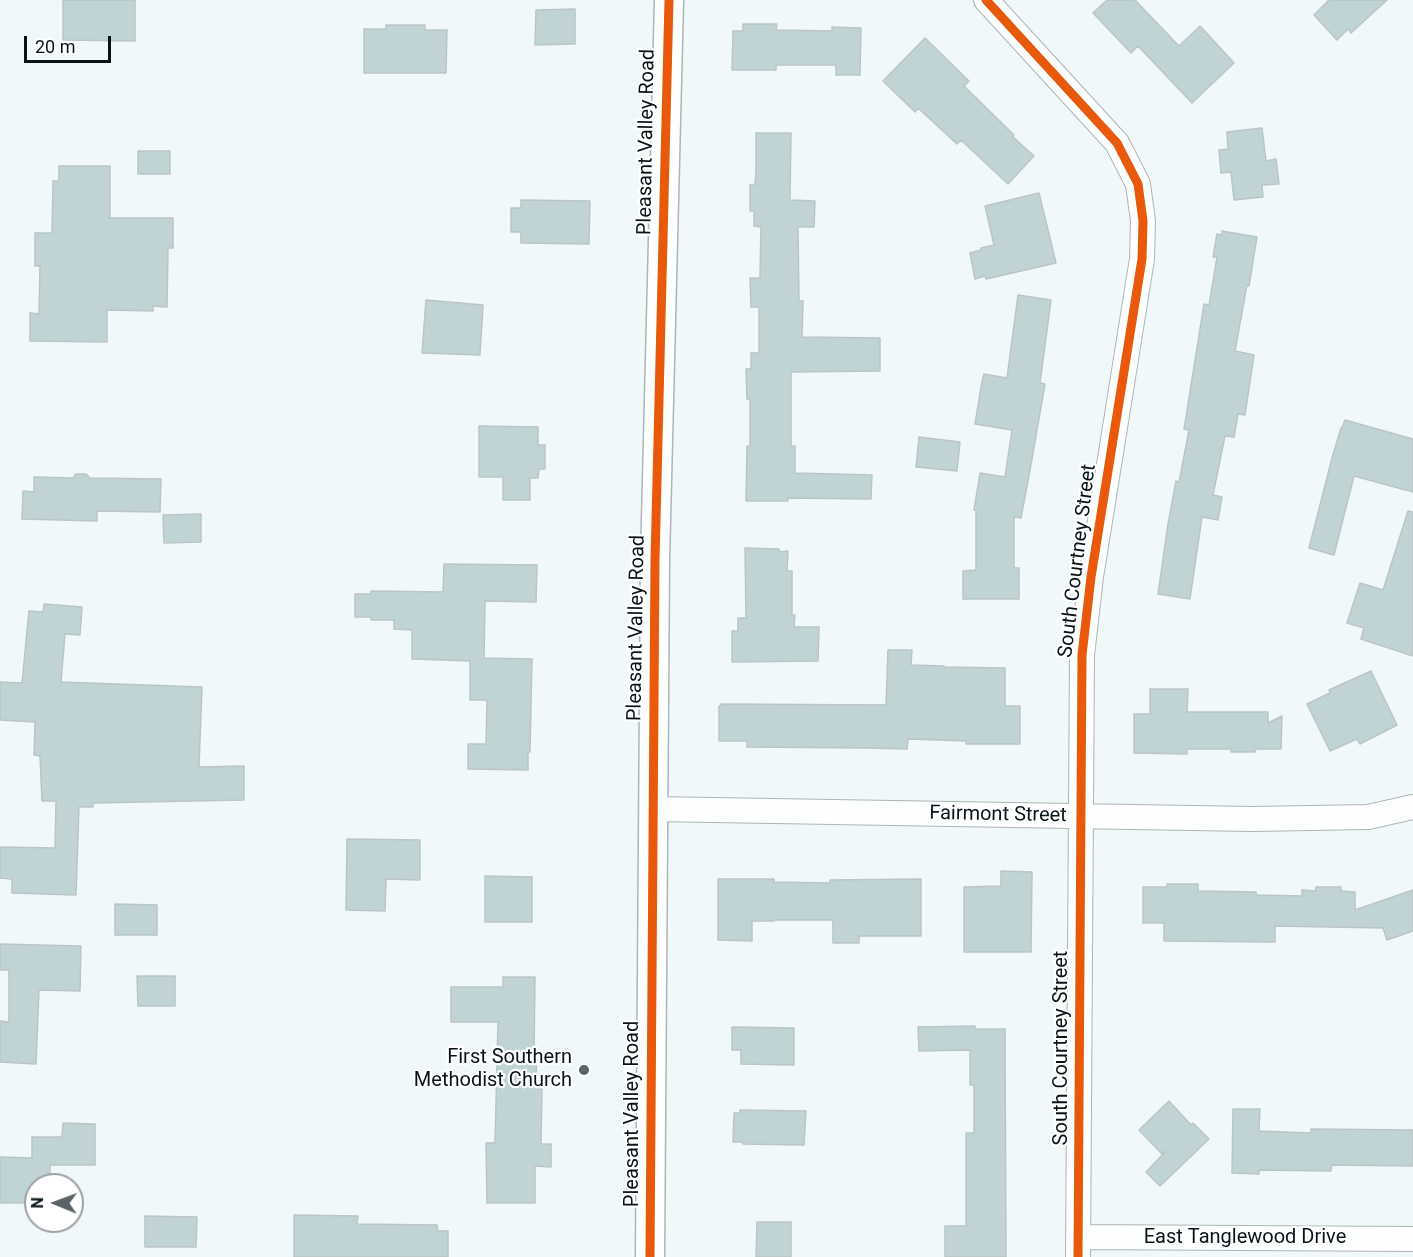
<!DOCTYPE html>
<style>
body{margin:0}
#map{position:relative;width:1413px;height:1257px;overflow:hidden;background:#f1f8fa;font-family:Roboto,sans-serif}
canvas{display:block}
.north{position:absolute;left:24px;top:1173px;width:60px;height:60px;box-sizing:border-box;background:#fff;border:2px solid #9ca1a3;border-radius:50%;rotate:271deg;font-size:16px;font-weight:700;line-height:24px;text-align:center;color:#081418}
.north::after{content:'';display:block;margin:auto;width:21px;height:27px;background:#5a6467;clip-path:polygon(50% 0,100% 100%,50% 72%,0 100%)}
.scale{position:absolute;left:24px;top:36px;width:87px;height:27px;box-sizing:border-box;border:3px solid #081418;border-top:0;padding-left:8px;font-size:18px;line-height:21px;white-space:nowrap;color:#081418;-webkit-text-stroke:4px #fff;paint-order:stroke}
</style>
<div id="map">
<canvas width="1413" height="1257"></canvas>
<div class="north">N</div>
<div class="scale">20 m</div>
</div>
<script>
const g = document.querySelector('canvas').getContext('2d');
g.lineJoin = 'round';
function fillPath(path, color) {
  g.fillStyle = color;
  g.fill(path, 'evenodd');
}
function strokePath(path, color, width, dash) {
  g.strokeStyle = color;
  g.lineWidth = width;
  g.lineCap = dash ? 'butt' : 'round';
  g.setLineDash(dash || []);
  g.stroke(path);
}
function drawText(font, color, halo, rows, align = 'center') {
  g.font = font + ' Roboto,sans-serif';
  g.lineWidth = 4.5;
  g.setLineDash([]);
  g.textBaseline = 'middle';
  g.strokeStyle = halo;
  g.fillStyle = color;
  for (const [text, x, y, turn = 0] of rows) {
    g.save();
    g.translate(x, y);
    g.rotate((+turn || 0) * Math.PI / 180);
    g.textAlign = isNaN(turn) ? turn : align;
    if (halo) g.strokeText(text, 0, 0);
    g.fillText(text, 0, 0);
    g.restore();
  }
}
const building = new Path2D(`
 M63,0H135V41L63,40Z
 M1107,0H1135L1179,46L1200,26L1234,63L1192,103L1138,46L1131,53L1093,13Z
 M1329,0H1387L1351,33L1348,29L1337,40L1314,15Z
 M575,9V44L535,45L536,10Z
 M743,24H777L776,30L832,31V27L861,28L860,75H836V65H776V70H732L733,31H743Z
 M386,25H425V30H447L446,73H364V29H386Z
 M925,38L969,81L964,86L1014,135L1013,137L1034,156L1008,184L961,140L957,144L918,108L915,112L883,81Z
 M1262,128L1266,161L1276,159L1279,184L1262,185L1263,197L1234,200L1231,172L1221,173L1219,150L1228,149L1227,132Z
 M756,133H791L790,200L815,201L814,227H798L799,301H803L802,337L880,338V371L791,372V446H795V473L872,475L871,499L788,498V501H746L747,446H750V399H747L746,369H751V353H759V307H751L750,278H760L761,227L754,226V211H750V185H755L756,171Z
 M138,151H170V174H138Z
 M59,166H110V218H173V248H168L167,307L153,306V311L107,310V342L30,341V313L39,314L40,266H35V233H52L53,181H59Z
 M1039,193L1056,263L986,279L985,276L975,279L970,253L981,250V248L994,245L985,206Z
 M521,200L590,201L589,244L521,243V232H511V208H521Z
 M1222,231L1257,237L1249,286L1247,285L1235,351L1254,355L1245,415L1238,414L1234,437L1225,436L1213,495L1222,497L1218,520L1202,517L1190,599L1158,594L1168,524L1176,481L1179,482L1189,430L1184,429L1204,304L1209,305L1217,257H1213L1217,234L1222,235Z
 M1018,295L1051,300L1040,383L1045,384L1030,470L1021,518L1014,517V568H1019V599H963V571L976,570V510H974L980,473L1005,477L1012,430L975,424L981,387L984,374L1007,378Z
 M426,300L483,305L480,355L422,353Z
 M1345,420L1413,439V492L1354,476L1334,555L1309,548L1332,458L1341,428H1342Z
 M479,426L538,427V445H545V469H539L538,478H530V500H503V477H479Z
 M919,437L960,442L957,471L916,467Z
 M76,474H86L90,478L161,479L160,512L97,511V521L22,519L23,491L34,492V477L73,478Z
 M1408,511L1413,512V656L1361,639L1364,628L1347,623L1360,583L1383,590Z
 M201,514V542L164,543L163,515Z
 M745,548L779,549L780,552L788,551L787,571H792V615H795L794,627H819L818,661L732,662V631H738V618H746Z
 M444,564L537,565L536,602L485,601L484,658L532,659L530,752H528V770L468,769V744H486L487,700H470V661L412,659V630L394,629V620H371V617H355V594H371V591L443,592Z
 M44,604L82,607L80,635L65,634L61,682L202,687L199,767L244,766V800L93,803V807H79L76,895L12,893V879L0,878V847L55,848L56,801H42L40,756L34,755L35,722L0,720V682L22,683L29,611L43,612Z
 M888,650H912L911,665L944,666V667L1005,668V706H1020V744H966V741L908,739L907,749L863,748L747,747V741H719V706H721V704L886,705Z
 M1371,671L1397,725L1360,744L1357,739L1330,751L1307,704L1330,693L1329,690Z
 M1150,689H1188L1187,712H1268V723L1282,716L1281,749H1256L1255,752H1231V749H1187V754L1134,753V714H1150Z
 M347,839L420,840V880L386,879L385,911L346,910Z
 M1001,871L1032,872L1031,952H964V887L1001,886Z
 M485,876L532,877V922H485Z
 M718,879H774V882L830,883V880L921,879V936H859V943H833V920H774V921H752V941L718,940Z
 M1167,884H1198V891L1256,892V895L1302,896V890L1316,891V887H1341V891L1355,892V910L1413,890V931L1387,940L1383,928L1275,926V942L1164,941V923H1143V887H1167Z
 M115,904L157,905V935H115Z
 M0,944L81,946L80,991L39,990L36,1064L0,1062V1021L9,1022V970H0Z
 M137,976H175V1006H138Z
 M503,977H535L534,1055H536L537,1089H542L541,1144H551V1167L535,1166V1203H487L486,1143H495L498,1022H451V987H503Z
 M975,1026V1029H1005L1006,1257H945V1226H966V1133H974V1085H970V1050L919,1051L918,1027Z
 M732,1027L794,1028V1065L741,1064V1050H732Z
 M1169,1101L1191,1125L1193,1123L1209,1139L1160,1186L1146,1172L1166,1151L1162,1154L1139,1130Z
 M1233,1109H1260L1259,1131L1311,1133V1129L1413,1130V1166L1332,1165L1331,1171L1259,1170V1174L1232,1173Z
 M740,1110L806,1111L804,1145L743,1144V1142H733L734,1113H740Z
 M63,1123L95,1124V1165H50V1185H36V1203H0V1157L32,1158V1137H62Z
 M294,1215L358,1216L357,1224L437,1225L438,1231H448V1257H294Z
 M145,1216L197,1217L196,1247H145Z
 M757,1222H791V1257H756Z`);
fillPath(building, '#c0d4d5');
strokePath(building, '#bbc5c6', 1.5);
const minor = new Path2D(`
 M986,0L1117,143L1138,184L1143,221L1142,259L1091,577L1082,655L1078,1257
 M653,809L1252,819L1368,817L1413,807
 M1078,1237L1413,1239`);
const tertiary = new Path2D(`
 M650,1257L655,560L669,0`);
strokePath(minor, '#acb5b8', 26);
strokePath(tertiary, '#acb5b8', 31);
strokePath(minor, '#fdfefe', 24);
strokePath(tertiary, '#fdfefe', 28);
strokePath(new Path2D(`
 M986,0L1117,143L1138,184L1143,221L1142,259L1091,577L1082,655L1078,1257
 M650,1257L655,560L669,0`), '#e8590c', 9);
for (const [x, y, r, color] of [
 [584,1070,6,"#5a6467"]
]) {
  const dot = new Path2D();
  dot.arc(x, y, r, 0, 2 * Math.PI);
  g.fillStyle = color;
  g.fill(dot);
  strokePath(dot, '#fff', 2);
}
drawText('20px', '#081418', '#fff', [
 ["Pleasant Valley Road",647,142,-89],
 ["South Courtney Street",1078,561,-83],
 ["Pleasant Valley Road",637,628,-89],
 ["Fairmont Street",998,815,1],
 ["South Courtney Street",1062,1048,-90],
 ["Pleasant Valley Road",633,1114,-90],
 ["East Tanglewood Drive",1245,1238]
]);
drawText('20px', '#081418', '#fff', [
 ["First Southern",572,1058],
 ["Methodist Church",572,1081]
], 'right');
</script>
